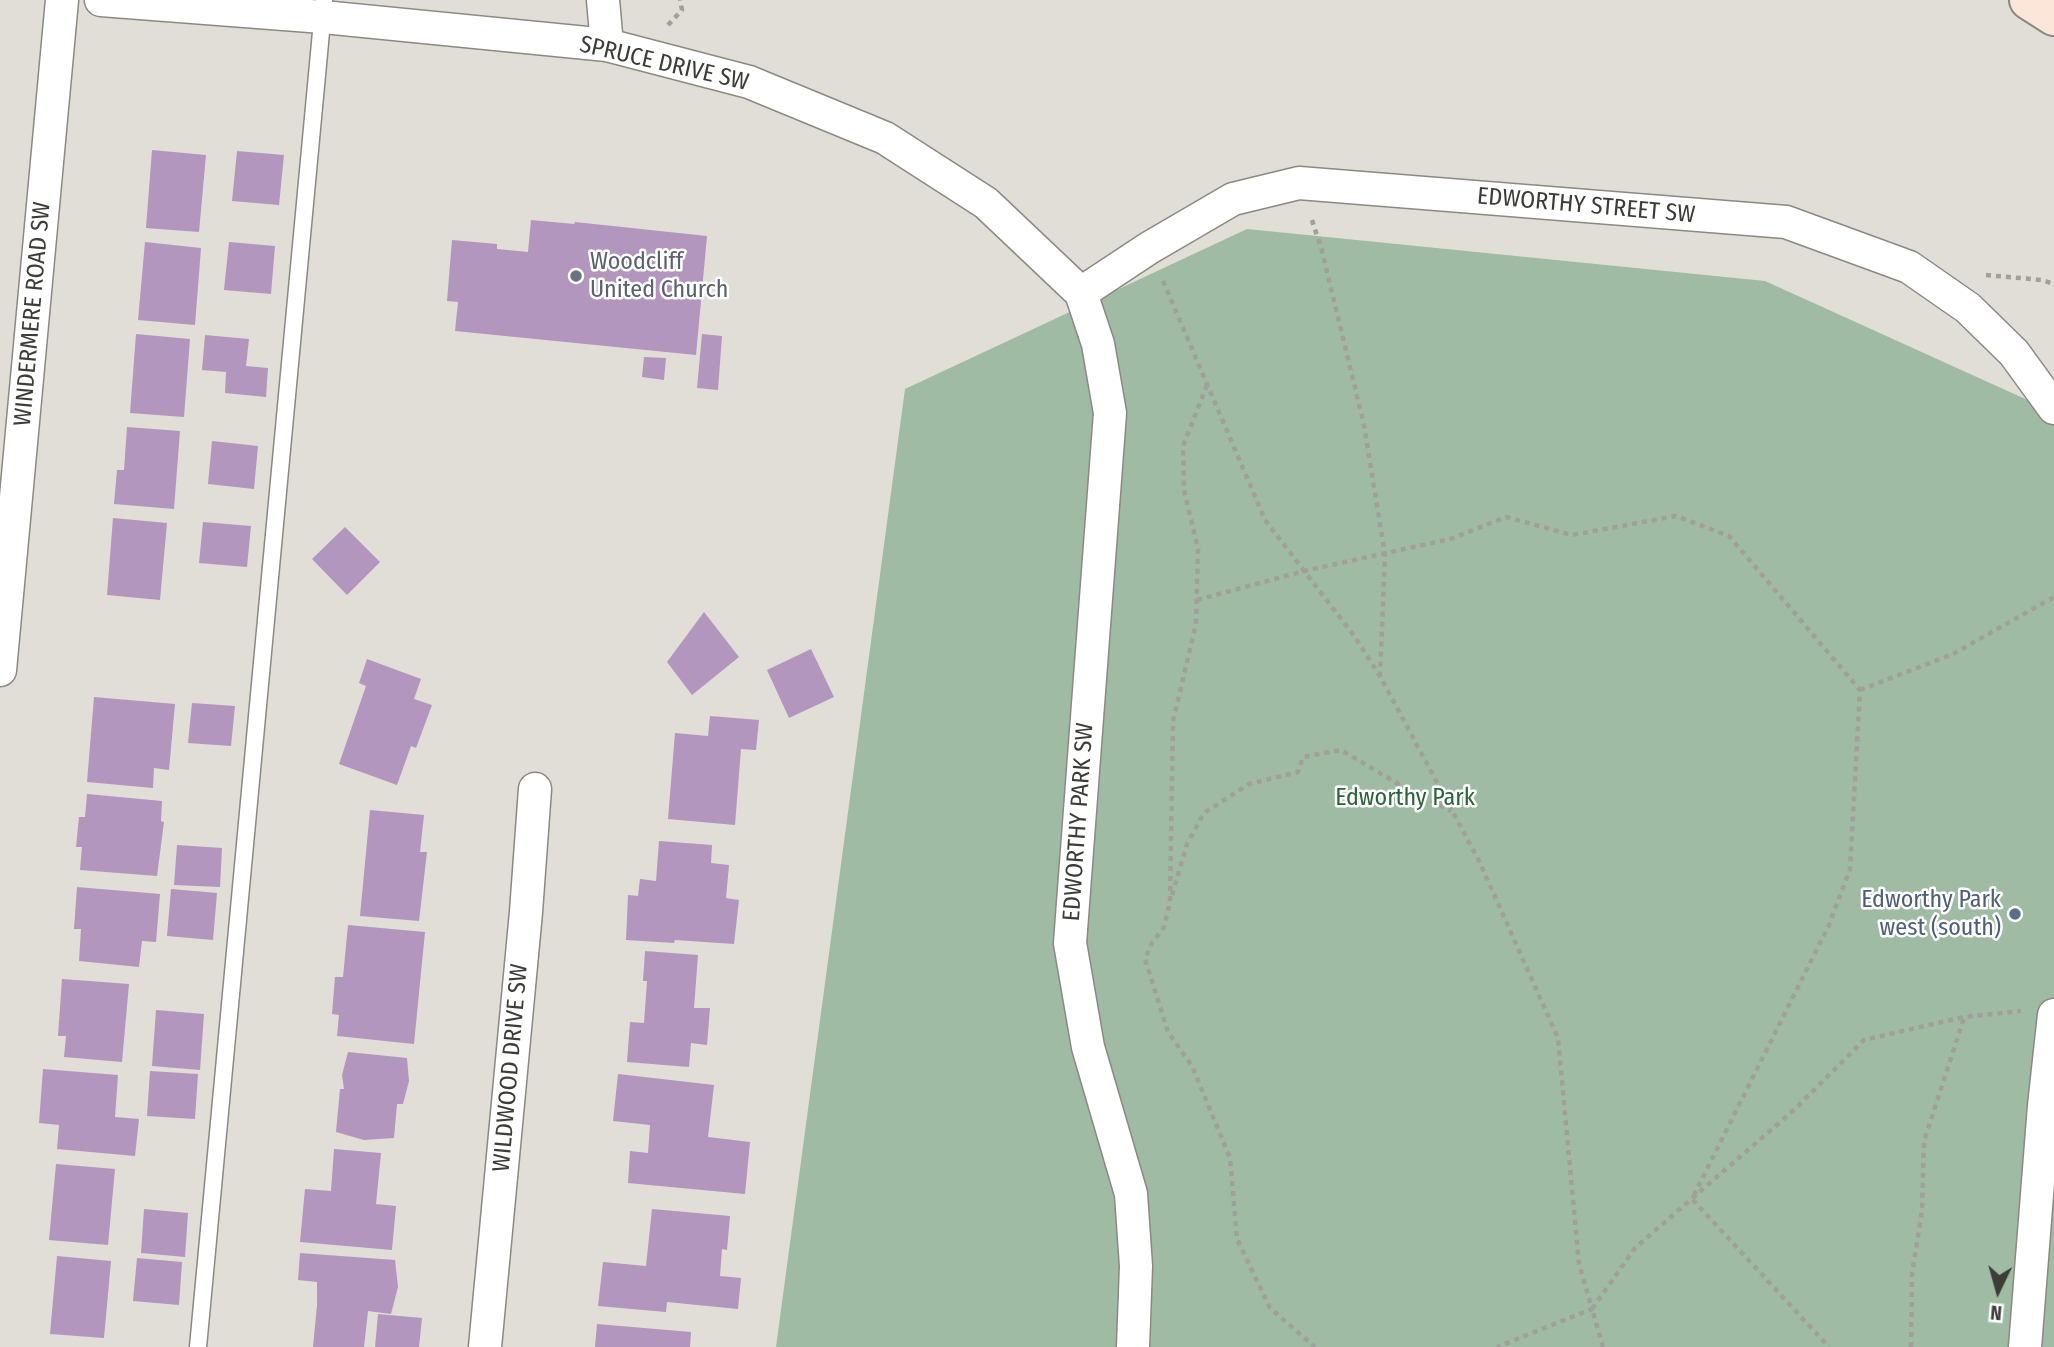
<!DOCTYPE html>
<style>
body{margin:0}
#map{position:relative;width:2054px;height:1347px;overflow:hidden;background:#e0ded6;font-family:"Fira Sans Condensed",sans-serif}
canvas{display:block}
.north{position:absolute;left:1963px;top:1256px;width:70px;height:70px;-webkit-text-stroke:5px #fff;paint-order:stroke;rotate:185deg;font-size:19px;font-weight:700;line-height:28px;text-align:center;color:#3c3c38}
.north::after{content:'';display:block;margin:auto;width:24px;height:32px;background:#3c3c38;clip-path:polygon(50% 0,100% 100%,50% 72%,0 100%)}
</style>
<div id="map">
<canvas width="2054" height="1347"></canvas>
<div class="north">N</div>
</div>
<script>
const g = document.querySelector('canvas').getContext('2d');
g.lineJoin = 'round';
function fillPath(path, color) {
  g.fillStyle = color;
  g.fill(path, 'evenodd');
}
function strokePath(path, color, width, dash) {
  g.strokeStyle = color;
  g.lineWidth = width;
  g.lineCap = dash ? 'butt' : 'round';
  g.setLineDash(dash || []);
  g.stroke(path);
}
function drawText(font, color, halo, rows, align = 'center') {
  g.font = font + ' "Fira Sans Condensed",sans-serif';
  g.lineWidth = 5;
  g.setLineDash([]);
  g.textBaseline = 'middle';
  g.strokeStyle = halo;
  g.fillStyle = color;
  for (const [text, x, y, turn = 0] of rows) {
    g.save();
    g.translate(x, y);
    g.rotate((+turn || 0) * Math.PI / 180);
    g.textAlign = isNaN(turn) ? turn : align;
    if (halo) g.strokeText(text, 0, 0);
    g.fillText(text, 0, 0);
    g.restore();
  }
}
fillPath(new Path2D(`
 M1247,229L1765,281L2054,412V1347H776L905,389Z`), '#9fbba3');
fillPath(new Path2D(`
 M152,150L206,155L199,232L146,228Z
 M237,151L284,155L279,205L232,201Z
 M531,220L574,224L575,222L707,236L696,355L455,331L458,302L447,301L452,240L497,244V249L528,252Z
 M145,242L201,248L195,325L138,320Z
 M229,242L275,246L271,294L224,290Z
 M136,334L190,339L184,417L130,413Z
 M702,334L722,336L718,390L697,388Z
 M205,335L249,339L246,366L268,368L266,397L225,393L226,372L202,370Z
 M644,357L666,358L664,380L642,377Z
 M127,427L180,431L174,509L114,504L117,470H124Z
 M212,441L258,446L254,489L208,484Z
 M113,518L167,523L160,600L107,595Z
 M203,522L251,526L247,567L199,563Z
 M345,527L380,562L347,595L312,559Z
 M704,612L739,657L692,695L667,662Z
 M811,649L834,697L789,718L767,670Z
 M367,659L421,679L414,699L432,705L416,748L411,746L397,785L339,764L366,686L359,683Z
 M94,697L175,704L169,770L154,768L153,788L87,782Z
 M192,703L235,706L231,746L188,743Z
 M710,716L759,720L756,750L741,749L735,825L668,819L675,733L708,736Z
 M87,794L162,801L161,821L164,822L157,876L80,870L82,847H76L79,817H85Z
 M370,810L424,815L420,852H427L419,921L360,916Z
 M659,841L712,845L711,863L729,865L726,898L739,900L734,944L675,940L674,943L626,940L628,895L638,896L640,879L656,881Z
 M177,845L222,848L220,887L174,885Z
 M77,887L160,894L156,942L142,941L139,967L79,961L81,929H74Z
 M171,889L217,893L213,940L167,936Z
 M348,925L425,932L414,1044L337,1036L339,1015L332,1014L335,977H343Z
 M645,951L698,955L694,1008H710L707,1045L691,1043L689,1067L627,1062L630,1022L644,1023L647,981H643Z
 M62,979L129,984L122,1062L64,1057L66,1036H58Z
 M156,1010L204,1014L200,1070L152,1066Z
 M348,1052L407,1058L409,1081L403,1104H397L394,1138L364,1140L336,1132L340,1089H344L342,1075Z
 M43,1069L118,1075L115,1117L139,1119L135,1156L57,1149L59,1125L39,1123Z
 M150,1071L198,1074L195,1119L147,1116Z
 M618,1074L714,1085L708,1137L750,1142L745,1194L628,1183L630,1151L648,1153L650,1125L613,1121Z
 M334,1149L381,1153L376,1204L396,1206L392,1250L300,1242L305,1189L331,1191Z
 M56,1164L115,1169L108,1245L49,1240Z
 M144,1209L188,1213L185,1257L141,1253Z
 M652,1209L730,1216L727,1250L722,1249L720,1276L741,1278L738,1309L667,1302L666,1312L598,1306L603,1262L646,1266Z
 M300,1253L395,1260L398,1287L391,1314L368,1311L364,1347H313L317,1305V1282L298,1280Z
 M57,1256L111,1261L104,1338L50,1334Z
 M137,1258L182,1262L179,1305L133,1301Z
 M378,1314L422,1318L419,1347H375Z
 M597,1324L691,1332L690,1347H595Z`), '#b296bd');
const service = new Path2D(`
 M198,1347L324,0`);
const minor = new Path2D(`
 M101,0L323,17L607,45L749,82L885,138L986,203L1081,293L1098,344L1110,413L1070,943L1088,1047L1131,1194L1136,1266L1133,1347
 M603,0L607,45
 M1081,293L1149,248L1233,199L1299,183L1786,222L1909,267L1968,308L2014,353L2054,408
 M0,670L62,0
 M485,1347L526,912L535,789
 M2025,1347L2044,1106L2054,1015`);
const secondary = new Path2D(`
 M2029,0L2054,16`);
strokePath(service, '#8b8981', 19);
strokePath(minor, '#8b8981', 35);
strokePath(secondary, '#8b8981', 42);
strokePath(new Path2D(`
 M668,25L682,10L680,0
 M1312,220L1322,251L1364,425L1385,555L1380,675
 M1986,275L2042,280L2054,284
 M1163,281L1265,520L1355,637L1380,676L1479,861L1558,1038L1579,1264L1592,1309L1497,1347
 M1207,385L1183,446L1184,490L1198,549L1196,624L1173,721L1170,902L1164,927L1152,943L1145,959L1168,1032L1192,1066L1230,1158L1237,1239L1270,1308L1315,1347
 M1197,600L1304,571L1450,539L1506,517L1572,535L1676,516L1729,536L1860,690L1850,869L1829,925L1692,1199L1829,1347
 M1860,690L1953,654L2054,597
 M1172,895L1187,844L1204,813L1249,784L1298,772L1303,757L1341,750L1397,783L1451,811
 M1603,1347L1592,1309L1635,1248L1794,1110L1864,1040L1964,1017L2021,1011
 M1911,1347L1912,1274L1922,1211L1924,1141L1964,1018`), '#a09f98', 4.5, [5, 5]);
strokePath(service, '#fff', 16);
strokePath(minor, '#fff', 32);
strokePath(secondary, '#fce6d9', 38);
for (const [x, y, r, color] of [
 [576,276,7,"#6b7280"],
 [2015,914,7,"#5c6f8a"]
]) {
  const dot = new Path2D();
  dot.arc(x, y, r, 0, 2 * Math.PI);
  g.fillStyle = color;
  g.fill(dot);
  strokePath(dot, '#fff', 2.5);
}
drawText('24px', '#3c3c38', '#fff', [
 ["SPRUCE DRIVE SW",664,64,13],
 ["EDWORTHY STREET SW",1586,206,5],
 ["WINDERMERE ROAD SW",33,314,-85],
 ["EDWORTHY PARK SW",1079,822,-86],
 ["WILDWOOD DRIVE SW",511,1068,-85]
]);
drawText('24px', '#5b616d', '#fff', [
 ["Woodcliff",590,262],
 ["United Church",590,290]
], 'left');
drawText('24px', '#296438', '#fff', [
 ["Edworthy Park",1405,798]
]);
drawText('24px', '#4e5e75', '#fff', [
 ["Edworthy Park",2001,900],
 ["west (south)",2001,928]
], 'right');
</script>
